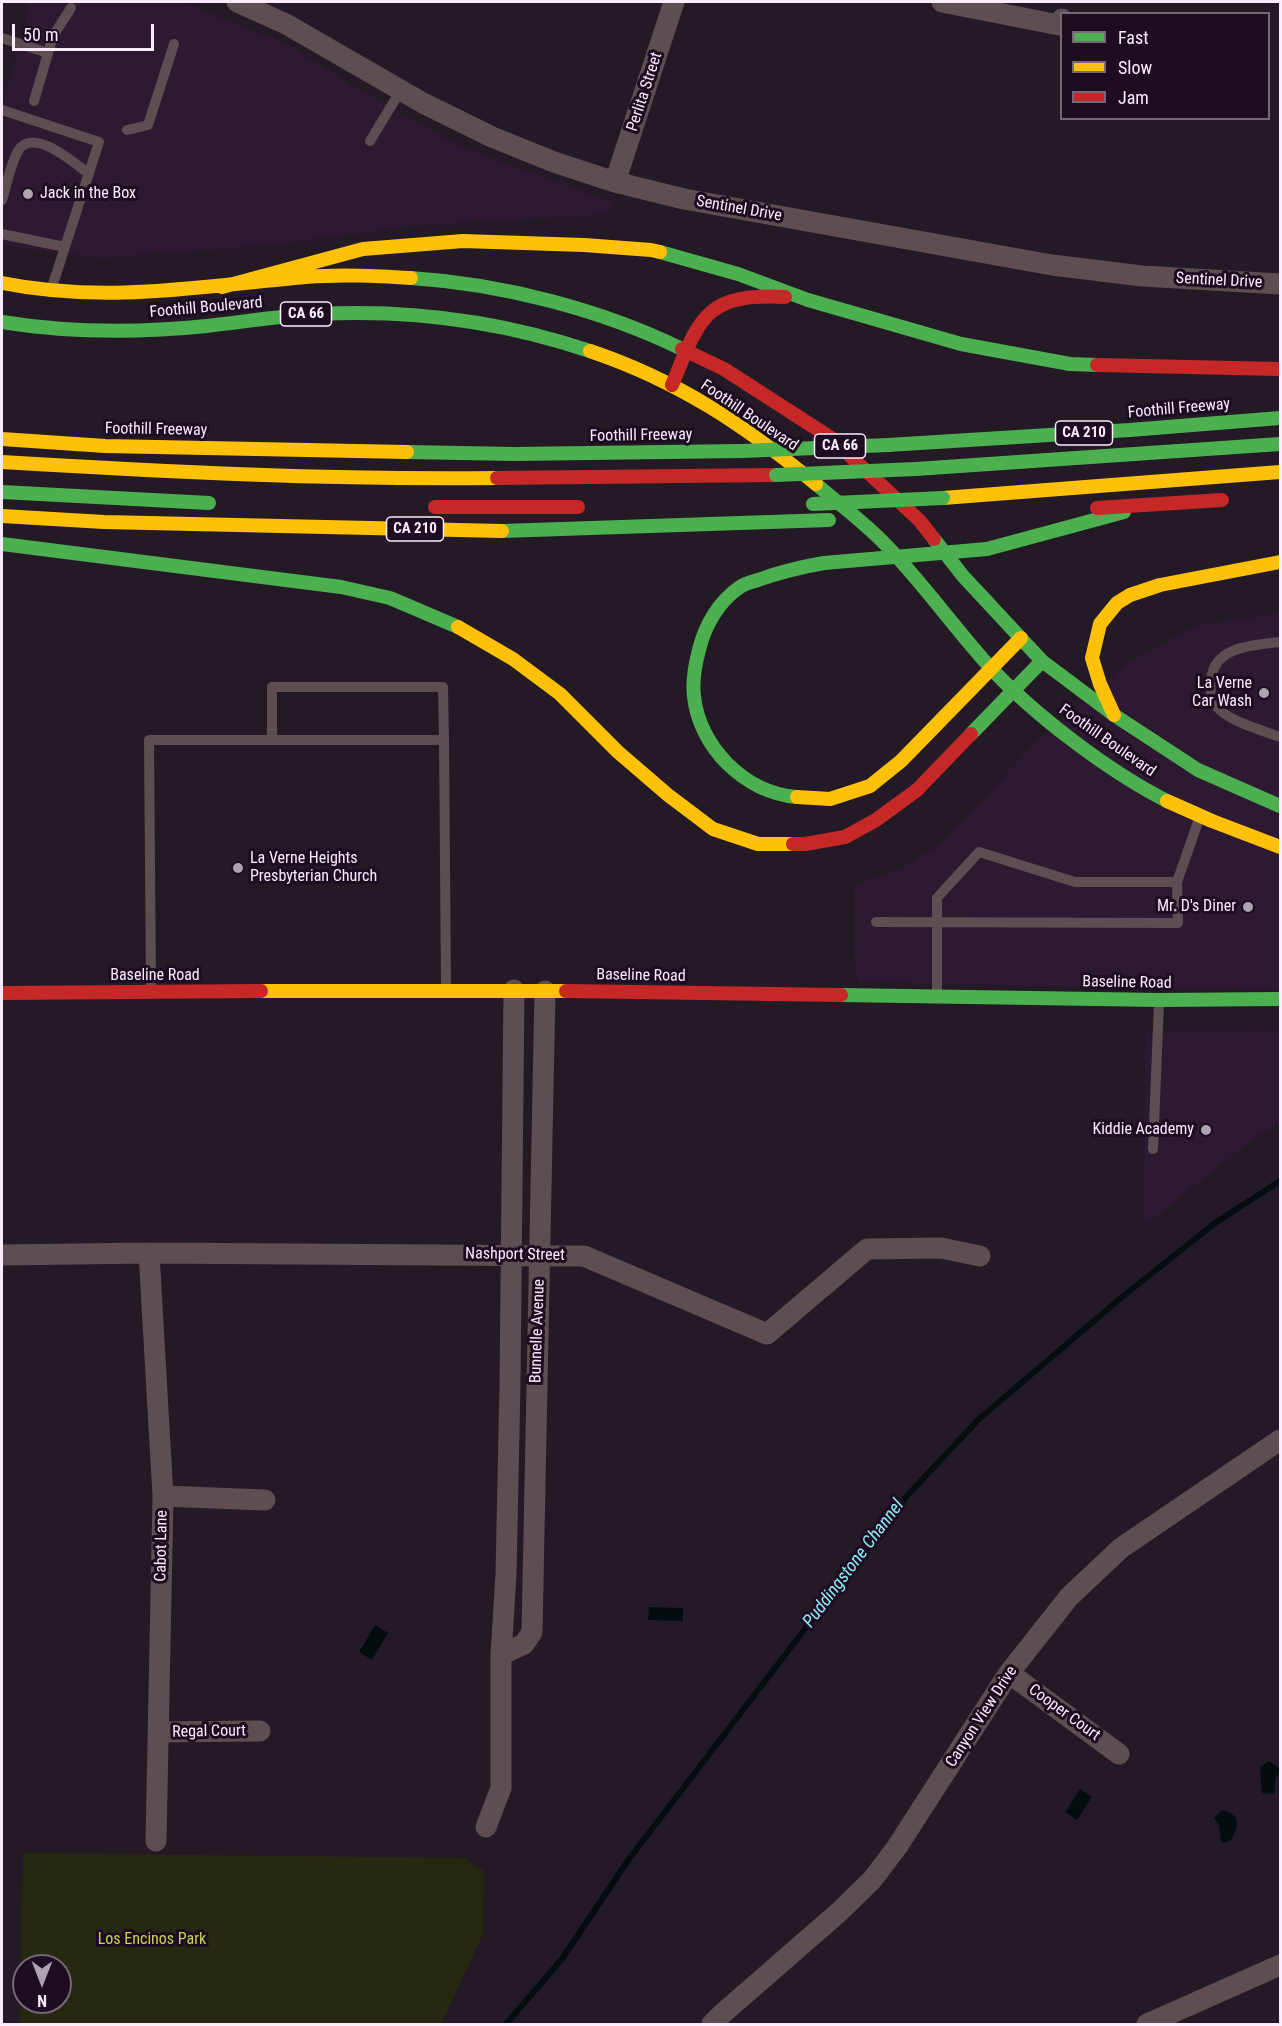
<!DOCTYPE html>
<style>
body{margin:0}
#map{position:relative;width:1282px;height:2026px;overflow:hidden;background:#241a26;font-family:"Roboto Condensed",sans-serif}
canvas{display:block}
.frame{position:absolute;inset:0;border:3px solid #f9edfb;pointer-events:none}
.legend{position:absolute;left:1060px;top:12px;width:210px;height:108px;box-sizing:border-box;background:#1d0d21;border:2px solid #756778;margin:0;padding:8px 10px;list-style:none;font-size:18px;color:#f9edfb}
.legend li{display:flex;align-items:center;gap:12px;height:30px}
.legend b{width:30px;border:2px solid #756778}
.north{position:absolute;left:12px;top:1954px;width:60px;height:60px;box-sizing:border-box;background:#1d0d21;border:2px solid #756778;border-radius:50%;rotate:180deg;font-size:16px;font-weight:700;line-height:24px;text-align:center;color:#f9edfb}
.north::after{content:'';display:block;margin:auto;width:21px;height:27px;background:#aea3b0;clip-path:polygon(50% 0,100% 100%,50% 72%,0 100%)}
.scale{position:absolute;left:12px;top:24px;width:142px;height:27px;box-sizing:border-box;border:3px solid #f9edfb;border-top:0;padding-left:8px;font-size:18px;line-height:21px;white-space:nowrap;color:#f9edfb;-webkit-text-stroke:4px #1d0d21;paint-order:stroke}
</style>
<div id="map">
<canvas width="1282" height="2026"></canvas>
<div class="frame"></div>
<ul class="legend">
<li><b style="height:8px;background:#4caf50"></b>Fast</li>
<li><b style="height:8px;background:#ffc107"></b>Slow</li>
<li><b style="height:8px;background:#c62828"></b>Jam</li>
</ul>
<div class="north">N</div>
<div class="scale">50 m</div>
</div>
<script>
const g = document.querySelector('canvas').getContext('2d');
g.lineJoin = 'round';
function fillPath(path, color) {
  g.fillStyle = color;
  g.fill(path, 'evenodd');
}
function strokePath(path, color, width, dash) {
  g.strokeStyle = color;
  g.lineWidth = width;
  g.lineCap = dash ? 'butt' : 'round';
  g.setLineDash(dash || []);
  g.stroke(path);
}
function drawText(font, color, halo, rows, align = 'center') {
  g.font = font + ' "Roboto Condensed",sans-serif';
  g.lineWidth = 6;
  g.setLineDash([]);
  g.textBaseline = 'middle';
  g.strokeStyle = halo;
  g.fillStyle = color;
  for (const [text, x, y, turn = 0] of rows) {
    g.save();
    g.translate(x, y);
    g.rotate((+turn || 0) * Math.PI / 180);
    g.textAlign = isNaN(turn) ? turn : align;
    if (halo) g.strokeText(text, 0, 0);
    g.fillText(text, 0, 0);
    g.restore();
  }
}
fillPath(new Path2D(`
 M31,2H182L285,43L357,88L464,148L613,202L608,214L411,226L271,245L100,258L2,245V108Z
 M1280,613V991L858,982L853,954L855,884L899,870L943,842L1032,746L1127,663L1194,626Z
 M1280,1032V1122L1255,1138L1144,1226L1145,1033Z`), '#2d1931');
fillPath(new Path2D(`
 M23,1853L465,1858L474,1866L484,1871L483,1934L441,2024H20ZM24,1966H60V2002H24Z`), '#272810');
fillPath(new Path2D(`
 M649,1607L683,1608V1621L648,1620Z
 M375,1625L388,1633L372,1660L359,1652Z
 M1269,1761L1279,1768L1280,1773L1276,1777L1274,1794L1262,1793L1260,1767Z
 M1080,1789L1092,1797L1077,1820L1065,1812Z
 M1222,1810C1241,1815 1240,1825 1231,1840L1224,1843L1221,1842L1219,1825L1214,1818Z`), '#030d10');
strokePath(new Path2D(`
 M506,2024L562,1959L629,1859L905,1498L979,1419L1122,1297L1215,1223L1280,1181`), '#030d10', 6);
strokePath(new Path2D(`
 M2,38L48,53
 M34,101L53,36L71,8
 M2,110L99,142L52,287
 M127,130L148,125L174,44
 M370,141L401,90
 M2,200C7,185 10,165 18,151C33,126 74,163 89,174
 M2,234L65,247
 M1280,642C1253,645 1213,646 1211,681C1210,690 1211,700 1217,707C1228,721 1264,731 1280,737
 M272,740V687H443L444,740
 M876,922L1178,923L1177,882L1199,819
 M151,989L149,740H444L446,988
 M937,994V898L979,852L1075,882H1177
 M1153,1149L1159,1003`), '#5c4e51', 10);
strokePath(new Path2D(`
 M237,2L286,24L423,103L492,137L554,162L615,182L684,199L1052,265L1142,276L1280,284
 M942,2L1059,25L1062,19
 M615,182L674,2
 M149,1253L163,1496L156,1841
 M2,1255L149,1253L584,1256L767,1334L867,1249L941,1248L980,1256
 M163,1496L265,1500
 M501,1655L524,1644L532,1632L545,991
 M1009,1673L1119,1754
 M158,1732L260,1731
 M486,1827L501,1788V1655L506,1575L510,1383L514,990
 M712,2024L722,2014L838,1913L872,1880L897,1847L1009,1673L1069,1597L1121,1548L1280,1440
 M1147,2024L1280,1965`), '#5c4e51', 21);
strokePath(new Path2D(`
 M660,252L738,274L808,300L961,344L1070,364L1097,365
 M411,278C502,284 600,309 682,349
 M2,322C70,333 138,333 207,326C243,322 279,316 316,314C409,309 501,321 590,351
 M888,445L1130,430L1280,418
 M407,452L514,454L742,451
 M916,469L1280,444
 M816,484C839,504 864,522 885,544C922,582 953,626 989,666C1033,714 1108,771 1167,801
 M2,492L209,503
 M502,531L829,520
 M934,539L963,576L1042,661L1114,715L1198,770L1280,806
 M2,544L341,587L390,598L458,627
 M987,549L1124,512
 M971,734L1042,661
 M797,797C745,793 699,747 694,696C692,680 695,665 699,650C705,625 719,601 740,587C745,583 752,582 758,580C780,572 801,567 824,563
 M841,995L1159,1000L1280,999`), '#4caf50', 14);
strokePath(new Path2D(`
 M2,283C107,304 202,286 306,277C341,274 377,276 411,278
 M222,287L363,249L463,241L584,245L651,250L660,252
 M590,351C679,381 744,425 816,484
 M2,439L105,446L407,452
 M2,462C167,472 332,480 497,478
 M943,498L1280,472
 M2,516L104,522L502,531
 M458,627L513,659L560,694L618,752L668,795L713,829L758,844H793
 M1114,715L1100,684L1092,658L1100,624L1117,603L1130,595L1160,585L1280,562
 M797,797L830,799L870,786L901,761L1021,638
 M1167,801L1212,821L1280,847
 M261,991H566`), '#ffc107', 14);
strokePath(new Path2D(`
 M682,349L724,369L831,438L920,521L934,539
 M1097,365L1280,369
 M672,385C700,317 705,293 785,297
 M497,478L776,475
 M435,507H578
 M1097,508L1222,500
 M793,844H805L845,837L876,820L917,790L971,734
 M566,991L841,995
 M2,993L261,991`), '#c62828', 14);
strokePath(new Path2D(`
 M742,451L888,445
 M776,475L916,469
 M813,504L943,498
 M824,563L987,549`), '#4caf50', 14);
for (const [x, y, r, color] of [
 [28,194,6,"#aea3b0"],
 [1264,693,6,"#aea3b0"],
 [238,868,6,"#aea3b0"],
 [1248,907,6,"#aea3b0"],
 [1206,1130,6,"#aea3b0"]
]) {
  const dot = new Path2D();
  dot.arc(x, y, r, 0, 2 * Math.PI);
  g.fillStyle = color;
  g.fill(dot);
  strokePath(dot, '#1d0d21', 2);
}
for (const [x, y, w] of [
 [306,314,51],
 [1084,433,57],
 [840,446,51],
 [415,529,57]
]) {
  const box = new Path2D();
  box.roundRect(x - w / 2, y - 12, w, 24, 4.5);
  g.fillStyle = '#1d0d21';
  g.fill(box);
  strokePath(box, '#f9edfb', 1.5);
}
drawText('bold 15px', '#f9edfb', null, [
 ["CA 66",306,314],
 ["CA 210",1084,433],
 ["CA 66",840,446],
 ["CA 210",415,529]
]);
drawText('16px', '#f9edfb', '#1d0d21', [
 ["Perlita Street",645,92,-72],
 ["Sentinel Drive",739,209,10],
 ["Sentinel Drive",1219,281,3],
 ["Foothill Boulevard",206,308,-5],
 ["Foothill Freeway",1179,409,-5],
 ["Foothill Boulevard",749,416,34],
 ["Foothill Freeway",156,430,1],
 ["Foothill Freeway",641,436,-1],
 ["Foothill Boulevard",1107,741,35],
 ["Baseline Road",155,976],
 ["Baseline Road",641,976,1],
 ["Baseline Road",1127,983,1],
 ["Nashport Street",515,1255,1],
 ["Bunnelle Avenue",538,1331,-88],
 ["Cabot Lane",162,1546,-89],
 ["Cooper Court",1064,1713,36],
 ["Canyon View Drive",982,1717,-57],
 ["Regal Court",209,1732,-1]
]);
drawText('16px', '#f9edfb', '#1d0d21', [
 ["Jack in the Box",40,194,"left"],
 ["La Verne",1252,684],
 ["Car Wash",1252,702],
 ["La Verne Heights",250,859,"left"],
 ["Presbyterian Church",250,877,"left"],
 ["Mr. D's Diner",1236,907],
 ["Kiddie Academy",1194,1130]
], 'right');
drawText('16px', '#c8d450', '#1d0d21', [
 ["Los Encinos Park",152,1940]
]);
drawText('italic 18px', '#8dedf9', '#1d0d21', [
 ["Puddingstone Channel",854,1564,-53]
]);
</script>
